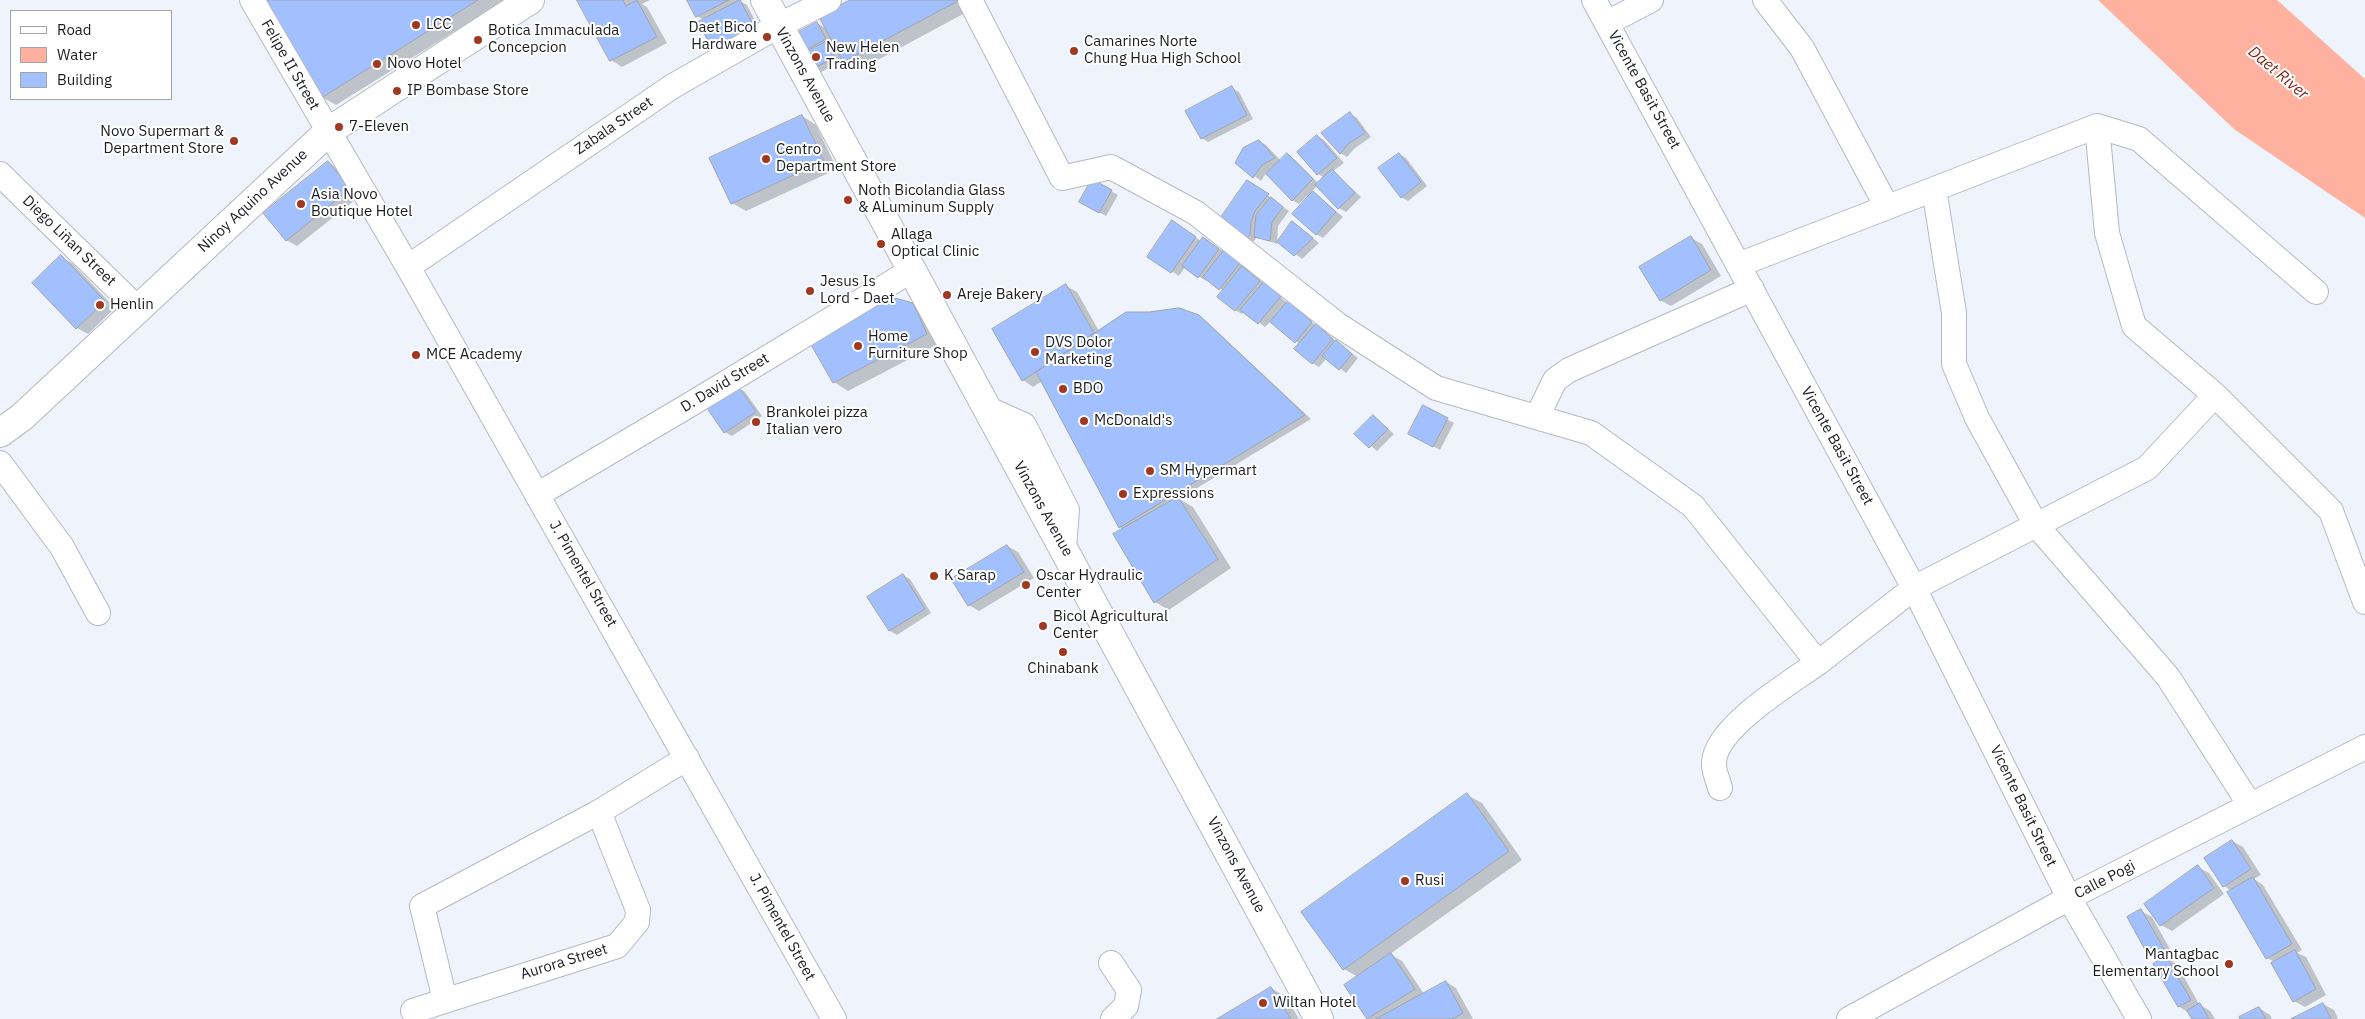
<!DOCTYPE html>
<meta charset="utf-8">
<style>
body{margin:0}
#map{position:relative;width:2365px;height:1019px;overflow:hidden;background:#eef3fc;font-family:"IBM Plex Sans",sans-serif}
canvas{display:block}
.legend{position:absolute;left:10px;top:10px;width:162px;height:90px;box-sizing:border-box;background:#fff;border:1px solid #a4a4a6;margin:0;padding:6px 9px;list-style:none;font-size:15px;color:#1b1c20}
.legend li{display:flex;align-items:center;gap:10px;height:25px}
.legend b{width:25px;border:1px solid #a4a4a6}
</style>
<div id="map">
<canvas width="2365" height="1019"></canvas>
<ul class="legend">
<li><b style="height:6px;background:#fff"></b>Road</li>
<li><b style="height:14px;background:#ffb19f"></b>Water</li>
<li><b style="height:14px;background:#a2c0fe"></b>Building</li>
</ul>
</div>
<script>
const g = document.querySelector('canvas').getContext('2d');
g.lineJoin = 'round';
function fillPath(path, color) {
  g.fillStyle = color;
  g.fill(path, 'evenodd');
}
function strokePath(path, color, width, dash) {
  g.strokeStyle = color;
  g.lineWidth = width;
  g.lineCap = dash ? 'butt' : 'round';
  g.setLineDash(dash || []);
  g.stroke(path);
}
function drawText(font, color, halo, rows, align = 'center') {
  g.font = font + ' "IBM Plex Sans",sans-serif';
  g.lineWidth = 4;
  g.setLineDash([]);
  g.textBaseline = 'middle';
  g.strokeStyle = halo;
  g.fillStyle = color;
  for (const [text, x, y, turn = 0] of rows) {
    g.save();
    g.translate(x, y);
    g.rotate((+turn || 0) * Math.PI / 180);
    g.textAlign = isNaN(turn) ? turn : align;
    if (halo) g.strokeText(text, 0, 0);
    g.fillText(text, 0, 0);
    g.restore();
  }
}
fillPath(new Path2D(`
 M2098,0H2277L2365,79V218L2234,129Z`), '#ffb19f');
fillPath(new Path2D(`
 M261,0H505L336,105L322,97Z
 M579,0H650L642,4L647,7L667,43L622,67L611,60Z
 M689,0H743L740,1L747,5L761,32L704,20L697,16Z
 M853,0H975L978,6L859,70L843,60L814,76L799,57L817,23L827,29ZM834,42L837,48L830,44Z
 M1232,88L1239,92L1253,119L1208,142L1202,138Z
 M1350,114L1357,118L1371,137L1355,148L1347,157L1340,153Z
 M802,116L816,125L837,169L746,211L732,203Z
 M1317,136L1324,140L1344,163L1333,171L1361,197L1346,212L1339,208L1317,186L1312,191L1343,217L1323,238L1316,234L1307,196L1299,204L1292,200L1266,173L1261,181L1237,163L1259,141L1266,145L1281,161L1287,155L1294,159L1319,184L1325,178L1318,174L1299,152Z
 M1399,154L1406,158L1427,186L1408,201L1401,197Z
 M328,162L338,169L360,196L297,246L286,240Z
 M1093,181L1118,195L1106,216L1081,202Z
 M1254,185L1289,211L1278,226L1277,244L1257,237L1251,245L1244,241Z
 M1293,222L1319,243L1302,259L1279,241Z
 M1179,226L1201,241L1210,243L1231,256L1247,268L1245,270L1271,287L1286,302L1358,358L1346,373L1327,358L1319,367L1312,363L1300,344L1271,321L1265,327L1244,311L1242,314L1235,310L1224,291L1208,279L1206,281L1185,267L1179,276L1149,256Z
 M1691,238L1702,244L1721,276L1671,306L1660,300Z
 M61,257L72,263L115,308L88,334L77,328Z
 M1066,286L1077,292L1099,331L1199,316L1206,321L1311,419L1179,499L1193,507L1231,568L1169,610L1155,602L1124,530L1120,527L1042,381L1033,387L1023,380Z
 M913,304L928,313L940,343L848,391L834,382Z
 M738,388L745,392L762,416L732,436L725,432L708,408Z
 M1423,407L1454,423L1440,450L1409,433Z
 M1373,416L1394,434L1377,451L1356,433Z
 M1007,546L1018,552L1034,578L979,611L969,605Z
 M903,575L910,579L931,613L897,635L890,631Z
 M1467,795L1482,803L1522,860L1390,954L1402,961L1424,994L1446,982L1456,988L1473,1019H1368L1346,985L1358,977L1344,969Z
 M2232,841L2243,847L2261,875L2254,879L2263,885L2302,950L2297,953L2306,957L2326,995L2305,1007L2294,1001L2275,962L2267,958L2232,891L2224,886Z
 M2198,867L2209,873L2224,894L2172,931L2161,925Z
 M2141,911L2152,917L2174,956L2168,959L2177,964L2199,1004L2210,1011L2215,1019H2193L2189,1013L2178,1006L2159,962L2150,957L2128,918Z
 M1271,988L1286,997L1299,1019H1220Z
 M2323,1004L2334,1010L2338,1019H2294Z
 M2259,1008L2270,1015L2272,1019H2241Z`), '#0003');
const building = new Path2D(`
 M259,0H478L321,98Z
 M577,0H623L626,6L637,0L657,37L610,61Z
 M687,0H729L696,17Z
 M740,0L755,28L713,50L698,22Z
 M850,0H960L843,62L819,17Z
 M817,22L826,39L797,55L787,38Z
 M827,41L835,57L806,73L797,57Z
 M1232,86L1247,115L1201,139L1185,111Z
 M1350,112L1365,133L1348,144L1340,154L1321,133Z
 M802,115L824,161L731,204L709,158Z
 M1317,135L1337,158L1317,175L1297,152Z
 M1259,140L1275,158L1262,165L1253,178L1235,163L1243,148Z
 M1287,153L1313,179L1292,201L1266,174Z
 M1399,153L1421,182L1401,198L1378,168Z
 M328,161L350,189L286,241L263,213Z
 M1332,169L1355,193L1338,209L1315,185Z
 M1092,179L1112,190L1099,213L1079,202Z
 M1247,180L1269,194L1255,211L1251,222L1250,235L1243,242L1217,223Z
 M1313,191L1336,212L1316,235L1292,214Z
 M1271,197L1283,207L1272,222L1270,241L1254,237L1256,215Z
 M1172,220L1196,237L1171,273L1147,257Z
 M1292,221L1313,238L1294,256L1277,242Z
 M1691,236L1711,270L1660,301L1639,267Z
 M1203,237L1219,249L1198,278L1182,266Z
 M1224,250L1240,263L1219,290L1203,277Z
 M61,255L105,301L76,329L32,283Z
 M1242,266L1260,281L1235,311L1217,297Z
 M1264,282L1281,296L1258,324L1240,310Z
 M1066,284L1094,333L1022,381L992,329Z
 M888,296L913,303L927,334L833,383L806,336Z
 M1288,301L1312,322L1295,343L1270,322Z
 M1179,308L1199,315L1305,415L1119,528L1036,372L1126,312H1149Z
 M1316,324L1333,339L1312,364L1294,349Z
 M1336,340L1352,354L1339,370L1322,356Z
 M738,386L756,412L724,433L707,408Z
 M1423,405L1448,418L1433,447L1408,434Z
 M1373,415L1388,429L1369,448L1354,434Z
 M1178,497L1218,559L1154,603L1113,534Z
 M1007,545L1024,572L968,606L951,579Z
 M903,574L925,609L889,631L867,597Z
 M1467,793L1509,851L1343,970L1301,912Z
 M2232,840L2251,869L2223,887L2204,858Z
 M2198,865L2214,888L2160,926L2144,904Z
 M2253,877L2292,944L2266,959L2227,892Z
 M2141,909L2164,949L2149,957L2127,917Z
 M2295,950L2316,989L2293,1002L2271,963Z
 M1391,953L1415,989L1367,1019L1344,985Z
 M2166,956L2191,1000L2178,1007L2153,964Z
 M1446,981L1463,1013L1452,1019H1376Z
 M1271,987L1291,1019H1217Z
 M2200,1003L2209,1019H2192L2187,1011Z
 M2323,1003L2331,1019H2291Z
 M2259,1007L2266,1019H2240L2239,1017Z`);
fillPath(building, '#a2c0fe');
strokePath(building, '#a0a4ac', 1);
const minor = new Path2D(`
 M252,0L408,267L834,1019
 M970,0L1062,178L1111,167L1196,213L1338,325L1436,388L1591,433L1693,506L1818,663L1914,588L2147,468L2215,395
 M1594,0L1914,588L2069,898L2139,1019
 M1765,0L1802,48L1887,207
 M1607,23L1651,0
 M2097,126L2139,139L2316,292
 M0,174L137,308
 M1934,189L1954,313V364L1977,418L2036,525L2168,677L2250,805
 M1738,265L2097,126L2107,233L2134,326L2215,395L2331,511L2365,602
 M408,267L673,86L778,26L829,0
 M988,409L1024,425L1067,510L1064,547
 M1537,417L1555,380L1569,370L1752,289
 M0,463L62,547L98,613
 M537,495L691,404L912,270
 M1720,788C1718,780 1713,770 1714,762C1716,727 1791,682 1818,663
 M1111,963L1129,990L1126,1006L1113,1019
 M445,1000L422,906L599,812
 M413,1011L617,946L637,922L638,910L599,812L687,758
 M1849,1019L2080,892L2365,747`);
const major = new Path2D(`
 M765,0L1319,1019
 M0,433L22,417L329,131L530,0`);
strokePath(minor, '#b5b9c2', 26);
strokePath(major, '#b5b9c2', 30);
strokePath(minor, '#fff', 24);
strokePath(major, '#fff', 28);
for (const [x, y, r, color] of [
 [416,25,5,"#a03721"],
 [767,37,5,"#a03721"],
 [478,40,5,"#a03721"],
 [1074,51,5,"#a03721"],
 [816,57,5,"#a03721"],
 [377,64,5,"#a03721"],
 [397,91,5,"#a03721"],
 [339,127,5,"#a03721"],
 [234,141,5,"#a03721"],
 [766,159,5,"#a03721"],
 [848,200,5,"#a03721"],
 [301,204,5,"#a03721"],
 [881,244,5,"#a03721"],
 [810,291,5,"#a03721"],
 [947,295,5,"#a03721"],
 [100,305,5,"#a03721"],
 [858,346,5,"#a03721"],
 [1035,352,5,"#a03721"],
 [416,355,5,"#a03721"],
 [1063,389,5,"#a03721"],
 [1084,421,5,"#a03721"],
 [756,422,5,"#a03721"],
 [1150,471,5,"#a03721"],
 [1123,494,5,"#a03721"],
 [934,576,5,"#a03721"],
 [1026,585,5,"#a03721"],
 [1043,626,5,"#a03721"],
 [1063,652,5,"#a03721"],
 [1405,881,5,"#a03721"],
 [2229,964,5,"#a03721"],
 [1263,1003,5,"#a03721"]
]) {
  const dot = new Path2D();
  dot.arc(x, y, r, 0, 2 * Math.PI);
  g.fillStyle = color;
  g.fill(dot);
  strokePath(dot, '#fff', 2);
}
drawText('15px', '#1b1c20', '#fff', [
 ["LCC",426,25],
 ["Daet Bicol",757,28,"right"],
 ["Hardware",757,45,"right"],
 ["Botica Immaculada",488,31],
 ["Concepcion",488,48],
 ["Camarines Norte",1084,42],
 ["Chung Hua High School",1084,59],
 ["New Helen",826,48],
 ["Trading",826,65],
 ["Novo Hotel",387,64],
 ["IP Bombase Store",407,91],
 ["7-Eleven",349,127],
 ["Novo Supermart &",224,132,"right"],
 ["Department Store",224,149,"right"],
 ["Centro",776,150],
 ["Department Store",776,167],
 ["Noth Bicolandia Glass",858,191],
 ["& ALuminum Supply",858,208],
 ["Asia Novo",311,195],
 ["Boutique Hotel",311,212],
 ["Allaga",891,235],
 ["Optical Clinic",891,252],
 ["Jesus Is",820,282],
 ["Lord - Daet",820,299],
 ["Areje Bakery",957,295],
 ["Henlin",110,305],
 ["Home",868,337],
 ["Furniture Shop",868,354],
 ["DVS Dolor",1045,343],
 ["Marketing",1045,360],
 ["MCE Academy",426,355],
 ["BDO",1073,389],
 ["Brankolei pizza",766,413],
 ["Italian vero",766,430],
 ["McDonald's",1094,421],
 ["SM Hypermart",1160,471],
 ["Expressions",1133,494],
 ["K Sarap",944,576],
 ["Oscar Hydraulic",1036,576],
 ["Center",1036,593],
 ["Bicol Agricultural",1053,617],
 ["Center",1053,634],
 ["Chinabank",1063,669,"center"],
 ["Rusi",1415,881],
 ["Mantagbac",2219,955,"right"],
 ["Elementary School",2219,972,"right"],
 ["Wiltan Hotel",1273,1003]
], 'left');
drawText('15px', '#1b1c20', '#fff', [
 ["Felipe II Street",290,65,60],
 ["Vinzons Avenue",805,75,61],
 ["Vicente Basit Street",1644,90,61],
 ["Zabala Street",614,126,-34],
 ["Ninoy Aquino Avenue",253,201,-43],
 ["Diego Liñan Street",69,241,44],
 ["D. David Street",725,383,-31],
 ["Vicente Basit Street",1837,446,61],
 ["Vinzons Avenue",1043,509,61],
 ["J. Pimentel Street",583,574,60],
 ["Vicente Basit Street",2023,806,64],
 ["Vinzons Avenue",1236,865,62],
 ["Calle Pogi",2105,880,-27],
 ["J. Pimentel Street",782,927,61],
 ["Aurora Street",564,962,-17]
]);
drawText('italic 16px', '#822a17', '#fff', [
 ["Daet River",2278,73,40]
]);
</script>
